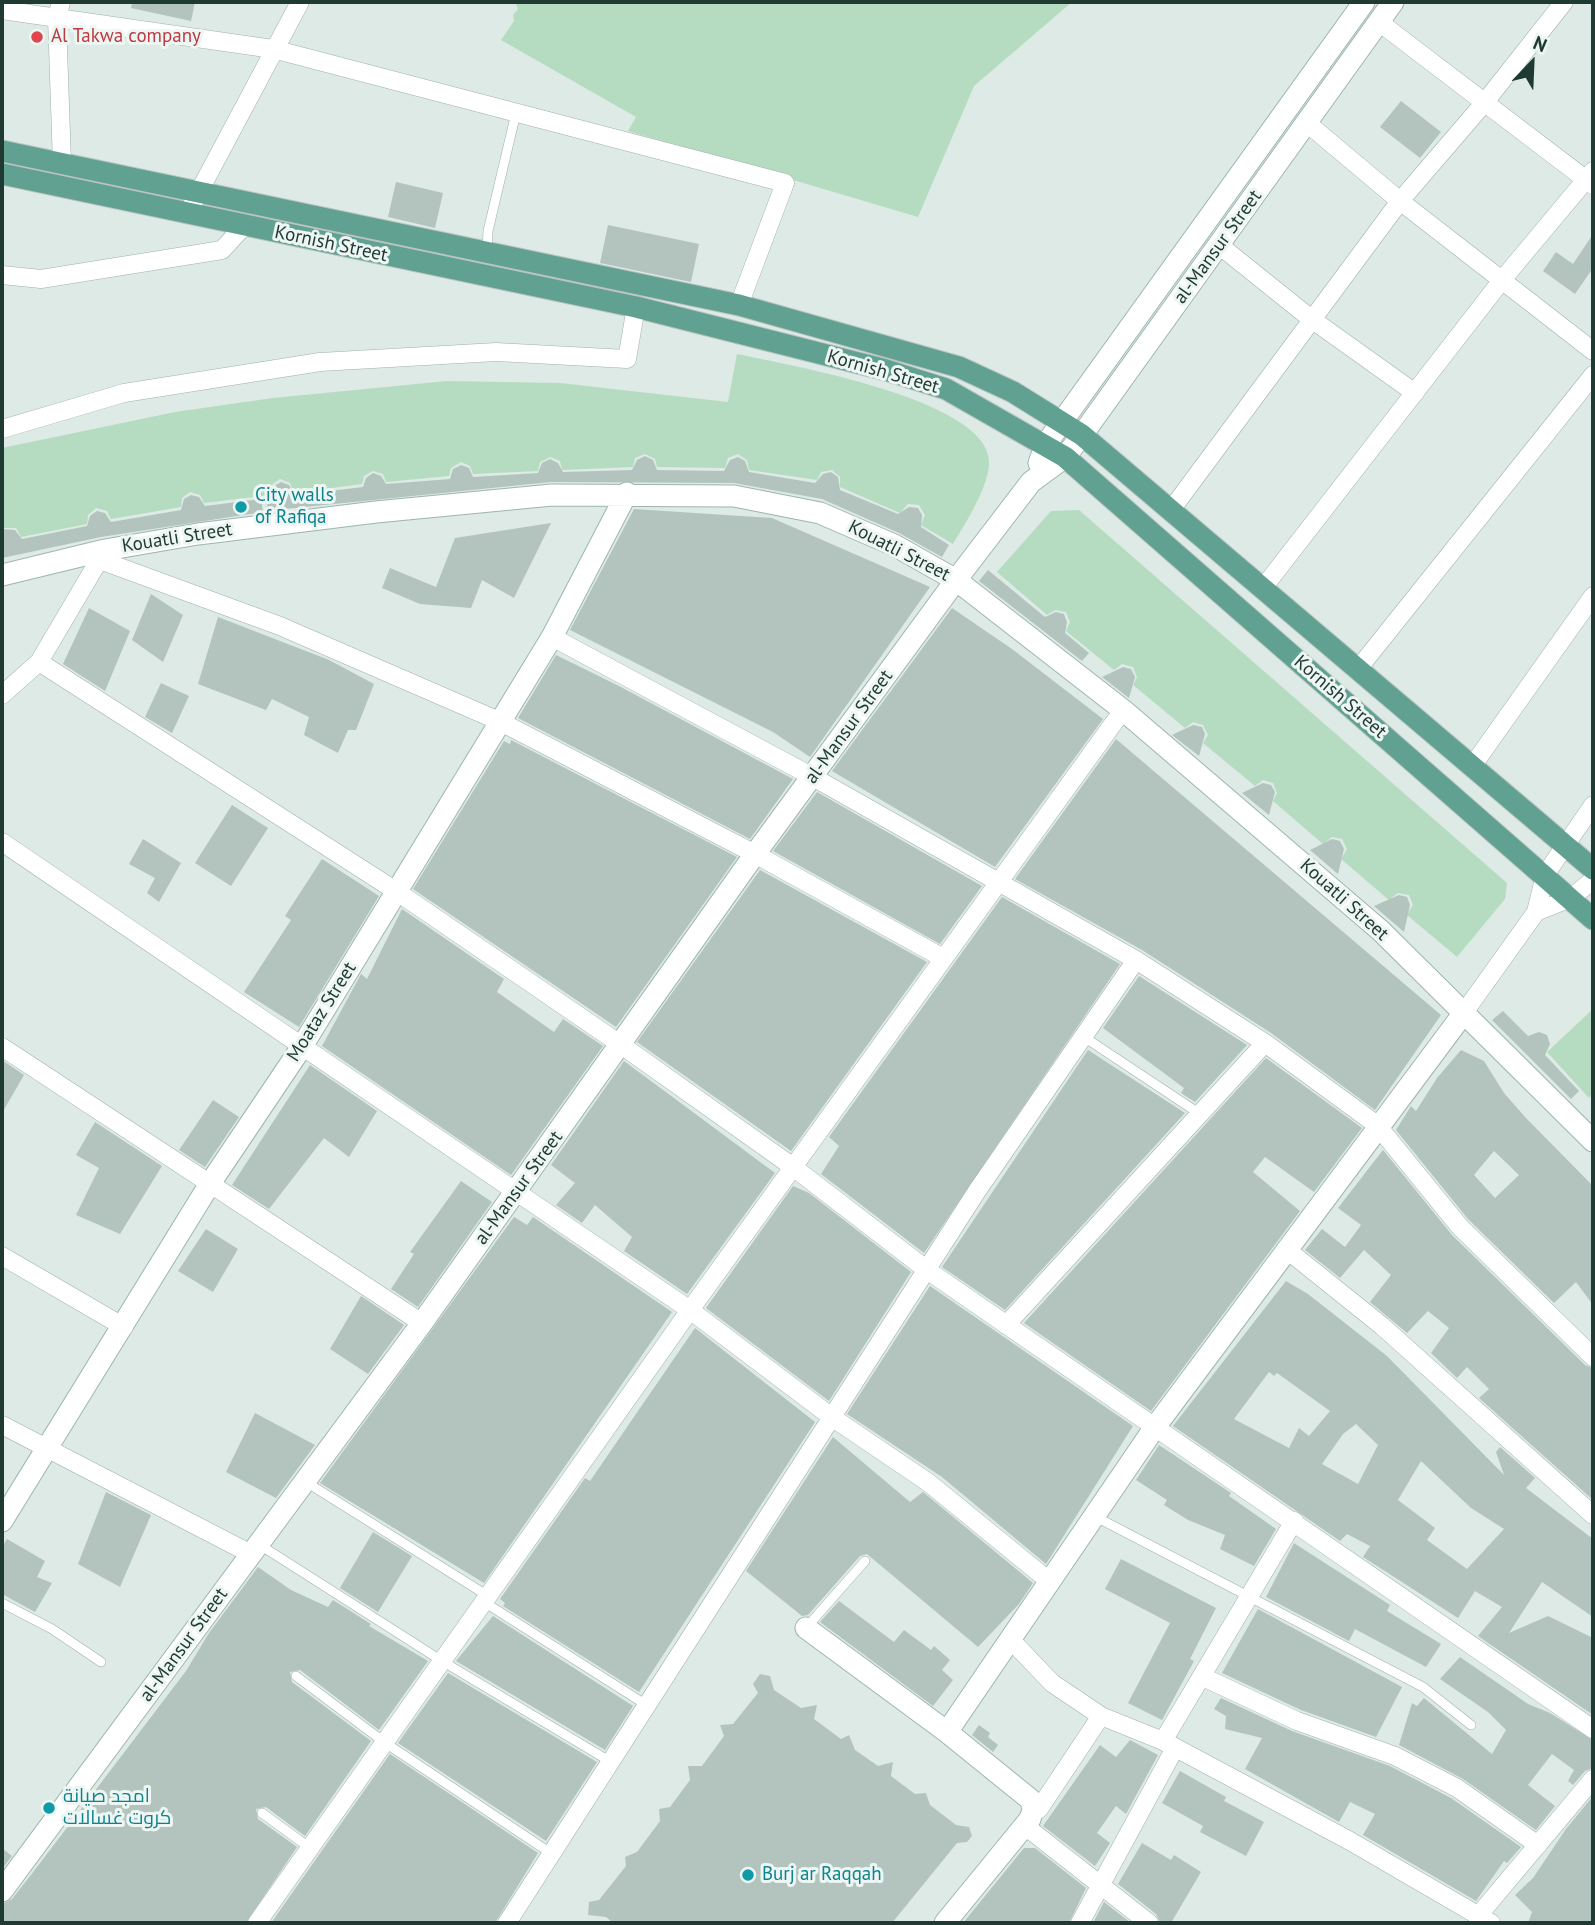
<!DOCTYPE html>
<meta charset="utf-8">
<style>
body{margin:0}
#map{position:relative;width:1595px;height:1925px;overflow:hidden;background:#ddeae5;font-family:"PT Sans",sans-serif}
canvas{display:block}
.frame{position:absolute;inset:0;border:4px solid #1f3933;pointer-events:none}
.north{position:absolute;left:1497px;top:28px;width:70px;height:70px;-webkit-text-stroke:5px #edf6f2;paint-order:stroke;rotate:23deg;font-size:19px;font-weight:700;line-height:28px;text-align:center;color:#1f3933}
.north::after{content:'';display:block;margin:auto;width:24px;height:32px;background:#1f3933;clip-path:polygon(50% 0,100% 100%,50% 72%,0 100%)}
</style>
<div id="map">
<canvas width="1595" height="1925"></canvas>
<div class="frame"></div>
<div class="north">N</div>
</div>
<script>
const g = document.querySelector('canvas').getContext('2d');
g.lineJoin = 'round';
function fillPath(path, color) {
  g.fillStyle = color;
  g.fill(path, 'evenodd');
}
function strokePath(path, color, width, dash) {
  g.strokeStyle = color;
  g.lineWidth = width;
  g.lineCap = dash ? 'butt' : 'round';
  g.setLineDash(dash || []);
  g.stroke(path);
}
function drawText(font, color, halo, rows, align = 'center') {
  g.font = font + ' "PT Sans",Cairo,sans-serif';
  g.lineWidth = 6;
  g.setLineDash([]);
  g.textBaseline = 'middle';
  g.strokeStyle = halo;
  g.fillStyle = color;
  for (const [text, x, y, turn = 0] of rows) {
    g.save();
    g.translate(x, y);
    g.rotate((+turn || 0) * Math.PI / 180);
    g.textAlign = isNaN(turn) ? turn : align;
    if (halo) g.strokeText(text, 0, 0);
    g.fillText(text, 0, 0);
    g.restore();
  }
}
fillPath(new Path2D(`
 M515,2H1072L974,86L918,217L628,131L636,117L501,40L514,21L513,15L518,9Z
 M737,354C788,365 987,399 989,461C990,485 965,524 953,544L921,525L925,515L919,505L908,504L900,513L840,487V477L832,470L821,472L817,480L749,470L747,460L738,454L728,458L725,468L657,467L655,459L645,454L635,458L633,467L562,470L560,461L550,457L540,462L538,471L473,474L470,466L461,462L451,468L449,476L386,482L383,474L373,471L364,476L362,484L294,493L290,483L280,479L271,485L270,495L204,503L200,495L190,492L182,498L181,507L111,519L107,511L96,508L88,515L87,524L21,537L16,528H2V448L175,412L273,398L447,381L560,383L728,402Z
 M1079,510L1507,883L1505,899L1457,957L1407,915L1413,905L1409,895L1398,893L1389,900L1341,859L1347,849L1342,839L1332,837L1323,844L1273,801L1277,793L1273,783L1263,780L1255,786L1203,743L1208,735L1203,725L1193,722L1185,728L1133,685L1137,677L1133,667L1122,664L1114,670L1066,631L1070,622L1066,612L1055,610L1047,615L997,572L1051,511Z
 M1593,1009V1093L1589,1098L1547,1052Z`), '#b5dcc1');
fillPath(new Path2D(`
 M132,2H195L191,21L131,8Z
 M1401,101L1441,132L1420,158L1380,127Z
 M396,182L443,193L435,228L388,217Z
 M608,225L699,244L691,282L600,263Z
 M1593,234V268L1575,294L1543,271L1556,252L1573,264Z
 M645,456L653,460L657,470L724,471L730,460L738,457L745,461L749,472L815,483L823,474L831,472L838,477L840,490L898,514L909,507L918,508L922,515L921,527L949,545L942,557L899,533L822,499L734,483L551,482L265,511L274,486L281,482L289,485L295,495L363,487L366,478L373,473L381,476L386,484L450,479L453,469L461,465L469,468L473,477L538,473L542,463L550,459L558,463L563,472L632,470L637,460Z
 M191,495L199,497L205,506L261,499L263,512L101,537L2,558V529L15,530L22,539L87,526L90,516L97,511L105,513L111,522L181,510L184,499Z
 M634,509L772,518L930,587L810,757L773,732L570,630Z
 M551,523L514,598L482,580L471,608L420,604L382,588L390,568L436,587L455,538Z
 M988,570L1045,617L1056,612L1064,614L1067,622L1065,633L1089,653L1082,661L979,581Z
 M151,594L183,615L163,662L132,640Z
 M89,608L130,631L105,691L63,664Z
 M952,608L1012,649L1103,719L995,867L832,771Z
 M218,617L329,660L374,684L356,730H348L338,753L304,735L309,717L272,699L266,710L198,684Z
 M556,655L619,686L793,779L750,839L518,718Z
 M1123,667L1131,669L1135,677L1129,698L1102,677Z
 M161,683L189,696L172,733L145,717Z
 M1193,725L1202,727L1205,734L1199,756L1172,735Z
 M1116,739L1441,1015L1375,1110L1271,1033L1142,950L1015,879Z
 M511,740L737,857L616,1027L413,889L504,741L510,744Z
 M1263,783L1271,785L1275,792L1269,815L1242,793Z
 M817,792L982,886L940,944L773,851Z
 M232,805L268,828L231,886L195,863Z
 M143,839L181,863L159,902L147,893L155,878L129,864Z
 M1332,839L1340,841L1344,849L1338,874L1310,850Z
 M322,859L379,896L299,1027L244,992L291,920L285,916Z
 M760,870L927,962L791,1151L637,1042Z
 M1399,895L1407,897L1410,905L1404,932L1374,906Z
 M1002,897L1120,964L924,1253L821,1174L839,1146L829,1137Z
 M402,909L504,979L497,992L554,1032L563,1019L603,1046L511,1175L322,1046L361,974L367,979Z
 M1139,976L1247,1045L1195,1102L1181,1093L1184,1088L1103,1028Z
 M1503,1011L1528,1036L1539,1032L1547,1035L1550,1044L1545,1055L1579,1091L1571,1099L1492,1020Z
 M1088,1050L1185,1113L1005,1310L942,1267Z
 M1461,1050L1484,1061L1504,1093L1526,1118L1593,1186V1305L1576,1282L1554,1303L1468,1219L1396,1130L1411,1106L1416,1111L1437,1078ZM1494,1151L1519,1175L1495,1198L1474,1175Z
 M1266,1058L1362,1128L1314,1192L1265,1157L1253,1172L1300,1211L1151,1411L1024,1323Z
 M2,1060L24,1075L2,1113Z
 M624,1061L775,1173L687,1294L624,1251L632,1237L595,1205L582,1223L556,1205L575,1183L551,1165Z
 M310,1065L377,1111L349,1157L324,1138L269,1209L232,1185Z
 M213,1100L239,1117L205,1167L179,1150Z
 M95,1122L162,1166L120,1234L76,1215L99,1168L76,1155Z
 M1383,1150L1452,1235L1585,1365L1593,1368V1500L1479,1398L1489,1389L1467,1367L1457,1378L1431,1353L1449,1328L1428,1311L1407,1333L1370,1302L1391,1275L1364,1250L1340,1278L1305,1250L1322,1229L1345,1247L1361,1225L1338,1208Z
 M461,1181L492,1202L418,1307L391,1289L414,1254L410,1252Z
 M793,1186L809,1193L911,1272L829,1401L706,1308Z
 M514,1217L527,1225L533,1217L672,1312L484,1583L320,1483Z
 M206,1229L238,1249L213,1292L178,1271Z
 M1286,1281L1308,1294L1387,1356L1504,1475L1496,1452L1500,1447L1535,1478L1526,1488L1593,1539V1617L1542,1582L1509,1633L1548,1616L1593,1638V1715L1478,1636L1502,1607L1475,1591L1458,1618L1363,1557L1370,1546L1347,1534L1340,1541L1173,1426ZM1269,1372L1274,1376L1277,1373L1330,1411L1309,1436L1299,1428L1289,1448L1234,1419ZM1356,1424L1378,1445L1358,1484L1322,1464L1343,1434ZM1421,1461L1471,1508L1504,1529L1467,1569L1427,1540L1435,1528L1398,1500Z
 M930,1286L1133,1426L1046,1564L942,1477L847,1414Z
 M361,1296L404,1325L368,1374L330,1349Z
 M695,1328L815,1422L639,1692L503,1606L505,1603L500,1599L585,1478L590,1481Z
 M255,1413L315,1445L276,1498L226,1472Z
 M833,1437L910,1502L923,1492L1033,1583L1019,1604L978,1647L867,1554L860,1556L808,1615L802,1616L746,1571Z
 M1159,1445L1231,1493L1229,1496L1276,1529L1254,1566L1220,1549L1225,1535L1188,1520L1164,1505L1167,1500L1136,1480Z
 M106,1492L151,1515L120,1587L78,1564Z
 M373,1532L412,1556L378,1612L340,1588Z
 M7,1539L45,1561L37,1577L52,1583L35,1612L2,1594V1547Z
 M1294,1543L1390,1605L1387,1611L1441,1644L1426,1667L1355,1629L1349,1641L1266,1597Z
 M1121,1559L1216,1608L1190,1659L1194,1661L1162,1720L1128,1703L1170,1623L1105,1589Z
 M258,1567L291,1590L328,1607L333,1600L371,1624L369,1626L428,1661L379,1730L300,1670L290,1672L292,1682L371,1741L305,1836L266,1807L256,1809L258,1819L297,1847L246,1923H2V1904L12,1899L34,1871L186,1671L209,1633Z
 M839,1601L894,1642L904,1630L931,1650L934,1646L950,1660L942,1670L953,1680L933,1706L820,1622Z
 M1258,1609L1402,1687L1376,1737L1301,1710L1222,1673Z
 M493,1616L633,1706L605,1750L456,1661Z
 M1460,1657L1528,1704L1550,1713L1593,1740V1768L1585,1771L1573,1785L1568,1781L1574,1770L1552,1754L1528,1785L1555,1806L1536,1830L1463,1779L1399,1745L1412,1703L1417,1706L1424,1698L1492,1754L1506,1730L1488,1712L1440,1679Z
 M448,1673L597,1762L546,1841L398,1743Z
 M760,1674L770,1676L774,1690L801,1708L817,1705L814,1719L841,1739L849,1735L855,1750L878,1766L893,1762L891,1776L915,1794L926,1793L930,1805L956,1825L969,1827L972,1836L967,1842L957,1843L892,1923H613L606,1917L588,1915L589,1902L599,1900L626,1866L625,1857L637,1852L660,1821L659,1809L670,1807L690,1780L688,1766H702L724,1736L720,1725L733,1724L758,1693L753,1684Z
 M1221,1698L1292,1731L1390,1766L1451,1798L1521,1847L1507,1863L1504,1861L1476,1901L1363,1835L1375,1814L1350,1802L1339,1822L1245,1769L1262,1738L1225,1729L1226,1716L1214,1709Z
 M979,1725L990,1733L988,1737L998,1745L993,1752L972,1735Z
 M1130,1740L1158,1755L1126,1814L1116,1806L1097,1833L1110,1843L1095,1866L1043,1826L1100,1745L1116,1757Z
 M390,1754L538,1853L495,1923H271Z
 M1180,1771L1226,1797L1224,1801L1264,1822L1246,1856L1200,1832L1203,1826L1162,1803Z
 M1593,1796V1923H1528L1532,1912L1515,1895L1533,1878L1566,1829Z
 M1142,1843L1171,1860L1174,1855L1201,1872L1171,1923H1160L1156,1914L1118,1884Z
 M2,1848L12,1856L2,1869Z
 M1024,1848H1035L1086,1888L1069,1923H963Z
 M1104,1902L1131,1923H1093Z`), '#b3c4be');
const lane = new Path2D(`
 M487,252L488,231L516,113
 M1084,1037L1200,1114
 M306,1482L488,1596
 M1096,1517L1423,1687L1471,1725
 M260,1545L442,1661L611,1762
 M484,1602L648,1706
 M2,1603L52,1629L101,1662
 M806,1628L865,1561
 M296,1676L384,1742L552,1854
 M262,1813L310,1848`);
const street = new Path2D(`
 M61,2L57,18L62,164
 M2,10L273,49L785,183L739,305
 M1379,22L1593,185
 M1307,123L1400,201L1593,351
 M193,203L300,2
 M1219,245L1310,318L1415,393
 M2,275L41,279L222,250L244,226
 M2,429L124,393L320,362L496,352L627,359L636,307
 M1171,510L1400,201L1485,102L1564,2
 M100,560L280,626L499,721L755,854L943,958
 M1263,588L1502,280L1593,171
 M552,637L813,777L1136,960L1265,1043L1377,1125L1460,1227L1593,1357
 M39,662L396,891L620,1044L793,1167L927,1270L1593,1729
 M1358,669L1593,375
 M2,695L39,662L105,550
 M1473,765L1593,596
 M2,842L690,1310L833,1418L929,1483L1049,1581
 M1536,912L1545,875L1593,805
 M1463,1014L1536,912L1571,898L1593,880
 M2,1047L422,1323
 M1286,1249L1382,1326L1593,1515
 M2,1256L124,1327
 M1006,1325L1265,1043
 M2,1425L251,1554
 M1010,1639L1052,1683L1101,1716L1163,1741L1350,1841L1491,1923
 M1203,1677L1297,1721L1395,1756L1457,1788L1538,1845
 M1163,1741L1294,1521
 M1033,1810L1039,1809L1101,1716
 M1025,1826L1149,1923
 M1478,1916L1593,1779
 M257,1923L690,1310L1123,710
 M507,1923L977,1191L1136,960
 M1080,1923L1175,1748`);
const secondary = new Path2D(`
 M1039,463L1046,444L1364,2
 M2,575L105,550L198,534L376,512L552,495L734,496L820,513L894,545L956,580L1123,710L1381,931L1593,1141
 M2,1521L211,1182L301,1048L552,637L627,493
 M806,1628L947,1732L1031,1800L1033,1810L1030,1819L945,1923
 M947,1732L1155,1427L1463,1014
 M2,1891L422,1323L755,854L956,580L1031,482L1065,457L1082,435L1393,2`);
const primary = new Path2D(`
 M2,151L739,305L959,367L1013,392L1082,435L1593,869
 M2,174L636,307L886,370L946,389L1065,457L1593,919`);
strokePath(lane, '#a0b1ac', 10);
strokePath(street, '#a0b1ac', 19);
strokePath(secondary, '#9cb6ad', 23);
strokePath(primary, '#bcc4c2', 23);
strokePath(lane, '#fff', 9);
strokePath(street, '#fff', 18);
strokePath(secondary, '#fff', 21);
strokePath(primary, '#60a192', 21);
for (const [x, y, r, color] of [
 [37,37,7,"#e0444e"],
 [241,507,7,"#0f9aa8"],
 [49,1808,7,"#0f9aa8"],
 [748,1875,7,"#0f9aa8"]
]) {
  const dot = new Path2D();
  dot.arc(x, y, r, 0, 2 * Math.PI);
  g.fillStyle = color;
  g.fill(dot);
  strokePath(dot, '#edf6f2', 2.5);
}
drawText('19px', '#be3a42', '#edf6f2', [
 ["Al Takwa company",51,37]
], 'left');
drawText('19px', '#1f3933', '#edf6f2', [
 ["Kornish Street",331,244,12],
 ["al-Mansur Street",1218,247,-54],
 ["Kornish Street",883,372,16],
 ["Kouatli Street",177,538,-9],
 ["Kouatli Street",899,551,27],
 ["Kornish Street",1340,697,41],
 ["al-Mansur Street",849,727,-54],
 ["Kouatli Street",1344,900,42],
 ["Moataz Street",322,1012,-58],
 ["al-Mansur Street",519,1188,-54],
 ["al-Mansur Street",184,1645,-54]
]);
drawText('19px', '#0d838f', '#edf6f2', [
 ["City walls",255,496],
 ["of Rafiqa",255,518],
 ["امجد صيانة",63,1797],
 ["كروت غسالات",63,1819],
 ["Burj ar Raqqah",762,1875]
], 'left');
</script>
